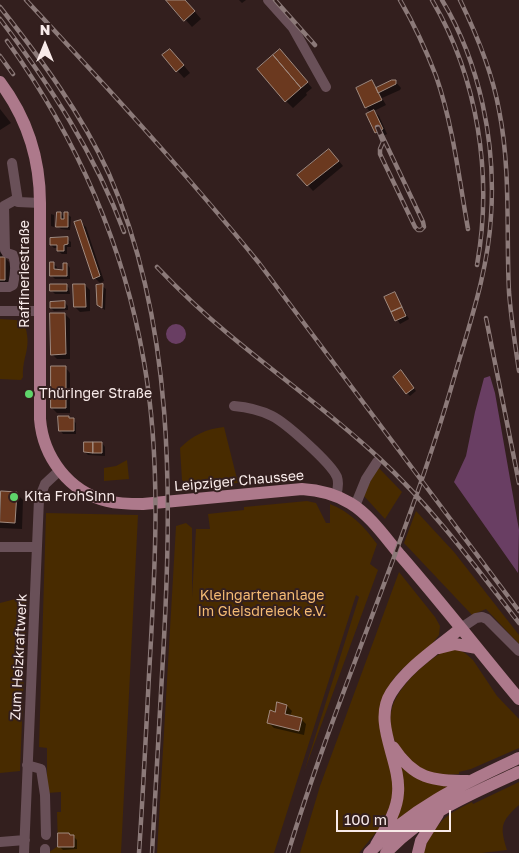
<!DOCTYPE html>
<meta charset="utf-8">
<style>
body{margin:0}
#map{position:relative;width:519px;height:853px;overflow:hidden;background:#331f1e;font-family:"Golos Text",sans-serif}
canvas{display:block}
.north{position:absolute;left:20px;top:20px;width:50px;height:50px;-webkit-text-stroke:4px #331f1e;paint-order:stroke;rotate:0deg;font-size:14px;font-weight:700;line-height:20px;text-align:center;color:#f8eae9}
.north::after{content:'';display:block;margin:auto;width:18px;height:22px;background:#f8eae9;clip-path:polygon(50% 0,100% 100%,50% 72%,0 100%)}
.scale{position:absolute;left:336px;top:810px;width:115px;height:22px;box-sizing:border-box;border:2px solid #f8eae9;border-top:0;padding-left:6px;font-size:15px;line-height:18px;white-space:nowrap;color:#f8eae9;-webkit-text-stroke:4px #331f1e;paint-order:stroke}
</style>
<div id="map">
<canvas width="519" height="853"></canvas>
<div class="north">N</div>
<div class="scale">100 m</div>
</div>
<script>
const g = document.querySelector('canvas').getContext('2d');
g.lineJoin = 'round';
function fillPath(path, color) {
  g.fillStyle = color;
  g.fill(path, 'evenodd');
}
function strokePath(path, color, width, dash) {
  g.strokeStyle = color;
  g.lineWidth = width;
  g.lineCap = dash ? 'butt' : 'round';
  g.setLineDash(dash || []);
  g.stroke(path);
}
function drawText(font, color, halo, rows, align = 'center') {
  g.font = font + ' "Golos Text",sans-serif';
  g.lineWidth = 4;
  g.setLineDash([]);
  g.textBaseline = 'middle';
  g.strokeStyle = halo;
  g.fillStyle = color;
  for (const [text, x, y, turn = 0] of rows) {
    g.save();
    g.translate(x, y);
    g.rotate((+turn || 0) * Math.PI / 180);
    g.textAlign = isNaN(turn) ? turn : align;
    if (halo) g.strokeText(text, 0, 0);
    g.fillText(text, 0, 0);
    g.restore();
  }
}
fillPath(new Path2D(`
 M0,319L16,320L24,323C33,348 22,355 23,377L21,380L0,379Z
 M224,427L238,483L188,486L182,480L180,448C193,435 206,429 224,427Z
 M127,460L129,479L104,481V468L116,466Z
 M378,467L402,492L385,519L363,495Z
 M307,501L316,503L326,523H330V504C350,512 364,526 377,544L370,564L378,570L304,772L359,597L356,595L274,853H157L176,526L186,523L192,528V597L196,529H210L208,514L244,510V507Z
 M416,511L454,552L519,635V644L486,609L472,615L404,543Z
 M46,513L138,515L121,853H48L58,846L57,812H61V792L47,793V748L39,747Z
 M399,572L435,617L440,626L439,635L431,645L401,670L392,681L385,697L395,797L378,830L359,853H300L320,786Z
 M27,596L20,771L0,773V603Z
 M446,650H459L465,653L473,660L497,696L519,719V748L471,769L459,772V774C452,774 443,776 436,774C408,767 383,739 392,708C398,686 426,661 446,650Z
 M400,766L452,784L391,825Z
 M519,782V805C500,822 500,827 507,850L482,853H422C437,823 441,817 472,802L473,804Z`), '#482b00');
fillPath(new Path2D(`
 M166 334a10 10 0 1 1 20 0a10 10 0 1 1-20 0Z
 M490,376L495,393L519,530L518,573L454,482L466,456L475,412L484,378Z`), '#693e63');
fillPath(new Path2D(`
 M168,0H185L201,19L192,27Z
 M239,0H246L242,3Z
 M285,55L312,88L306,93L307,95L293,108L286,101Z
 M164,56L177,57L190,73L184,78Z
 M395,81L401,88L400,90L382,98L386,105L374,111L379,116L387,134L381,137L376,132L371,113L366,107L372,82L378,89Z
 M0,109L11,123L0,130Z
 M334,155L343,166L313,191L299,175Z
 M60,213L65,218L67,214L71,217L70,230L61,229L57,226Z
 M0,214L2,217V258H5L12,265V287H0Z
 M51,214L54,215V227L51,226Z
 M80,222L86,227L104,281L100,283L95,278Z
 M67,239L71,242V247H67V254H62L58,251V248H54L51,245Z
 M53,264L57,267L56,271H64L67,264L70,268V279H55L51,275Z
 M66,285L69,288L70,294H55L51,290Z
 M85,285L90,290V311L80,312L75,307Z
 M102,286L106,289L105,310L98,305Z
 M395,293L409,319L400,324L385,298Z
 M65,303L68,306V310L54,311L51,308Z
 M65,314L70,319V359H57L52,354Z
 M65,367L70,373V413H57L52,408Z
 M404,375L416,391L410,396L407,393Z
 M69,417L76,423V434H63L60,430Z
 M102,443L105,447V456L88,455L85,452Z
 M16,493L23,500L22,529L0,528V498L2,500Z
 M287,706L292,711L290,716L301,719L306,724L304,735L274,728L269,723L276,713Z
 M71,837H74L77,840V849L63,850L59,846Z`), '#0007');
const building = new Path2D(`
 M166,0H185L195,11L184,21Z
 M170,49L184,65L176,72L162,55Z
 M280,49L308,82L301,88L273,55Z
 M273,55L301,88L285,102L257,69Z
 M372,80L382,100L365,108L356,88Z
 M392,80H396V84L378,93L376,88Z
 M374,110L383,129L375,133L366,114Z
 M329,149L339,161L307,186L297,175Z
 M57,212H61V219H64V212H68V227H56Z
 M81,220L100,276L93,279L74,222Z
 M68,237V244L64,245V251H57V245H50V238Z
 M0,257H5V280H0Z
 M50,262H54V269L63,270V263H67V276H50Z
 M50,284H67V291H50Z
 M73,284H85L86,307H74Z
 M103,284L102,308L97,305L96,285Z
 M395,292L402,307L391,312L384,297Z
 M65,301V308H50V302Z
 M402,307L406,316L395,321L391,312Z
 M50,313H65L66,354L51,355Z
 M51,366H66V408H51Z
 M401,370L414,388L406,394L393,377Z
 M58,416H69V418H74V431H59Z
 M84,442H93V453L84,452Z
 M93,442H102V453H93Z
 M1,491L17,492L15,523L0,522Z
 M277,702L287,705L285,714L302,718L299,731L267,723L270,710L275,712Z
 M58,833H69L70,835H74V847H58Z`);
fillPath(building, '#6b391f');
strokePath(building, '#a08a7f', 1);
strokePath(new Path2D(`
 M268,0L293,28L326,87
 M12,163L18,202
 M0,287H9L13,285C15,276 16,263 13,255L7,253L5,250L4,206L15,200L18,202L40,203
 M0,311H39
 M234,406C247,407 260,410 272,416C286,423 331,463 337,477C339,483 338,489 336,496
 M355,506L366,479L377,462
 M0,547H37
 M461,628L476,618L482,617L487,619L519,651
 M27,765L41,769L45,795L46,835
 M0,842L25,840
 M24,853L39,499L45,484L60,470
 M45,853V849`), '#695058', 10);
strokePath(new Path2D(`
 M0,82C27,118 40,159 40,203V419C43,457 69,492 107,501C119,504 131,504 143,504L302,489C319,490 335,494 350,503C370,515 385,537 400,555C441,602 479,651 519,699
 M439,648L455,644L477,648
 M393,747C414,779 432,781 468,781
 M376,845C385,829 397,812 398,793C401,761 372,723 391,693C408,666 437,648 461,628
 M369,853C412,807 463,784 519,758
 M386,853C422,814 471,794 519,772
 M418,853L421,841L438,814`), '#ad798b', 12);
const rail = new Path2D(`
 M26,0C106,86 185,172 259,263L519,611
 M275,0L315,45
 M400,0C414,24 426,50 436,76C453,125 459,178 468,229
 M432,0C478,78 493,176 477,265
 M460,0C477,35 492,71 499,110C511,170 506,231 509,292C511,318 515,344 519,371
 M0,7C41,59 81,113 109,174C175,324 172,497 163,657C159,722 156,788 152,853
 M0,19C50,85 95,154 124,232
 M7,41C76,137 124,245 144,362C162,465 155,571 149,675C146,734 143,794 139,853
 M0,56L13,74
 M377,127L383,142L380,149V154L415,227L418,230H421L424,227L423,222L378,127
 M157,267C179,290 202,312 226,332C277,375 331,413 379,458C432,507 475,566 519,623
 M486,318L519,483
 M288,853C337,693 408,539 454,378C469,325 488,272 491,216C496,143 480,63 442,0`);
strokePath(rail, '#8c7a79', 4.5);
strokePath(rail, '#331f1e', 2.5, [8]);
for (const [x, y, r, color] of [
 [29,394,5,"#5fd56b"],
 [14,497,5,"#5fd56b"]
]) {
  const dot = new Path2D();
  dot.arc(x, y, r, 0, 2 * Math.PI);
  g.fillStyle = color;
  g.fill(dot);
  strokePath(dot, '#331f1e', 2);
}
drawText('14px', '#f8eae9', '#331f1e', [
 ["Raffineriestraße",25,274,-90],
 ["Leipziger Chaussee",239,481,-5],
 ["Zum Heizkraftwerk",19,657,-87]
]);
drawText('14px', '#f8eae9', '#331f1e', [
 ["Thüringer Straße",39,394],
 ["Kita FrohSinn",24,497]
], 'left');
drawText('14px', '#f5bb74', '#331f1e', [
 ["Kleingartenanlage",262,596],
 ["Im Gleisdreieck e.V.",262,612]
]);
</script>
